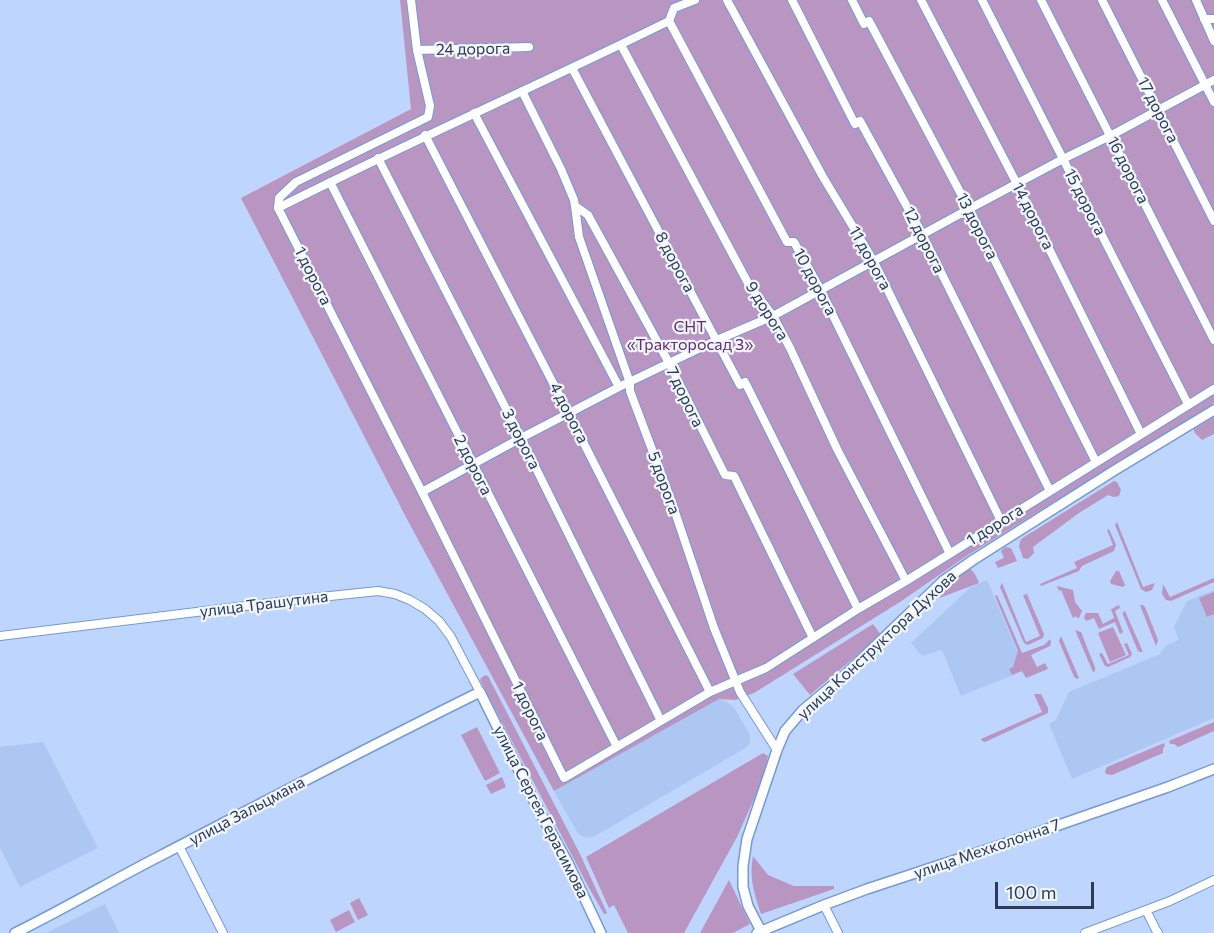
<!DOCTYPE html>
<meta charset="utf-8">
<style>
body{margin:0}
#map{position:relative;width:1214px;height:933px;overflow:hidden;background:#bed6fe;font-family:Commissioner,sans-serif}
canvas{display:block}
.scale{position:absolute;left:995px;top:882px;width:99px;height:27px;box-sizing:border-box;border:3px solid #2b3a55;border-top:0;padding-left:8px;font-size:18px;line-height:21px;white-space:nowrap;color:#2b3a55;-webkit-text-stroke:4px #f1f6fc;paint-order:stroke}
</style>
<div id="map">
<canvas width="1214" height="933"></canvas>
<div class="scale">100 m</div>
</div>
<script>
const g = document.querySelector('canvas').getContext('2d');
g.lineJoin = 'round';
function fillPath(path, color) {
  g.fillStyle = color;
  g.fill(path, 'evenodd');
}
function strokePath(path, color, width, dash) {
  g.strokeStyle = color;
  g.lineWidth = width;
  g.lineCap = dash ? 'butt' : 'round';
  g.setLineDash(dash || []);
  g.stroke(path);
}
function drawText(font, color, halo, rows, align = 'center') {
  g.font = font + ' Commissioner,sans-serif';
  g.lineWidth = 4.5;
  g.setLineDash([]);
  g.textBaseline = 'middle';
  g.strokeStyle = halo;
  g.fillStyle = color;
  for (const [text, x, y, turn = 0] of rows) {
    g.save();
    g.translate(x, y);
    g.rotate((+turn || 0) * Math.PI / 180);
    g.textAlign = isNaN(turn) ? turn : align;
    if (halo) g.strokeText(text, 0, 0);
    g.fillText(text, 0, 0);
    g.restore();
  }
}
fillPath(new Path2D(`
 M987,580L1022,662L1013,675L961,696L942,650L922,656L911,643L971,587Z
 M1214,590V718L1072,779L1049,724L1056,720L1069,692L1160,654L1166,645L1179,640L1174,627L1187,601Z
 M719,698L733,706L750,734V742L747,747L597,835L590,838L581,836L577,832L554,791Z
 M43,742L98,848L20,887L0,848V747Z
 M105,904L119,933H46L62,925Z`), '#adc7f3');
fillPath(new Path2D(`
 M400,0H1214V403L968,555L900,602L754,693L735,700L719,699L554,791L408,521L241,198L411,109Z
 M1214,417V434L1202,440L1194,432V429Z
 M1114,481L1117,482L1121,490L1119,496L1114,497L1108,495L1079,513L1033,547L1034,553L1028,559L1023,558L1019,546L1021,539Z
 M1117,522L1143,587L1155,583L1152,590L1146,592L1141,589L1115,525Z
 M1109,529L1116,545L1114,551L1082,566L1079,571L1041,586L1040,584L1077,568L1074,562L1113,545L1107,530Z
 M1005,547L1011,548L1017,561L998,568L995,562L1004,558L1001,551Z
 M967,567C974,571 976,575 979,583L926,603Z
 M1116,571H1119L1125,585L1123,587L1111,584L1110,581Z
 M1214,578V582L1171,601L1166,600L1162,594L1163,584L1170,597Z
 M1002,583L1026,642L1040,636L1023,595L1027,594L1044,634L1043,638L1028,645L1024,643L1000,587Z
 M1057,586L1073,590L1075,602L1082,611L1079,618H1077L1076,616L1073,618L1061,590L1059,591Z
 M1214,592V614L1207,617L1199,598Z
 M997,595L1022,653L1044,645L1050,639L1051,642L1050,646L1031,655L1037,667L1045,663L1048,669L1026,678L1022,671L1012,675L1009,669L1013,667L1018,651L995,596Z
 M1119,605L1120,608L1115,611L1123,632L1120,634L1115,622L1099,629L1094,618L1086,621L1084,617L1086,613H1098L1103,624L1114,618L1111,609Z
 M1140,605H1143L1145,607L1158,640L1156,646Z
 M1125,611L1143,652H1141L1138,651L1123,615V612Z
 M873,624L881,635L810,695L793,674Z
 M1113,627L1126,655L1110,662L1098,633Z
 M1075,630L1081,632L1095,667V671L1093,672Z
 M1061,636L1079,678L1077,679L1074,677L1059,641Z
 M1127,643L1132,654L1130,657L1108,667L1105,666L1099,654L1102,653L1108,664L1129,655L1124,644Z
 M485,675L488,676L579,852L607,913L606,914H604L589,888L480,680L481,678Z
 M1034,694H1041L1048,708V713L985,742L982,741L981,739L1042,712Z
 M1214,722V731L1178,747L1174,744H1170L1169,741Z
 M477,727L500,773L485,781L461,735Z
 M1164,743L1165,746L1163,748V753L1112,775L1106,774L1105,771L1107,767Z
 M763,753L768,756L763,779L737,837L684,933H628L614,905L609,908L586,857Z
 M502,777L506,787L491,794L486,785Z
 M753,856L768,875L794,886H834V889L761,914C754,892 749,879 753,856Z
 M729,880L750,924L733,933H700Z
 M359,898L368,915L358,920L350,903Z
 M349,910L355,922L336,932L330,920Z`), '#b996c1');
const minor = new Path2D(`
 M695,0L674,8L669,21C539,85 407,143 278,208L422,492L564,778L710,692L766,668L858,609L906,581L1214,389
 M727,0L823,177L873,260L1001,521
 M792,0L855,124L860,121L922,234L1050,491
 M852,0L864,24L869,21L969,209L1096,462
 M921,0L1017,184L1141,434
 M982,0L1188,404
 M1041,0L1214,340
 M1102,0L1214,221
 M1162,0L1214,102
 M1196,0L1214,41
 M1204,19H1214
 M669,21L787,242H794L820,289L950,554
 M621,45L749,285L773,316L790,348L837,449L906,581
 M417,50L529,47
 M572,68L740,385L745,382L858,609
 M522,91L561,169L574,200L575,206L588,215L669,363L725,475L734,476L813,638
 M474,113L619,387
 M425,135L569,414L710,692
 M378,158L521,438L661,721
 M330,182L617,747
 M575,206L579,237L630,383V391L671,500L714,628L740,692L777,750
 M278,208L279,198L296,182L428,117L430,106L417,50L411,0
 M422,492L521,438L619,387L717,340L773,316L969,209L1063,159L1110,136L1214,80
 M0,636L311,598L378,591L395,594L410,600L425,609L439,621L451,637L480,692
 M179,846L223,933
 M824,905L838,933
 M1146,910L1156,930L1158,933
 M1085,933L1170,901L1214,880`);
const tertiary = new Path2D(`
 M761,931L748,906L743,887V866L747,839L777,750L785,731L803,710L846,674L943,581L973,560L1115,470L1214,410
 M15,933C64,909 111,881 160,856C266,801 372,745 480,692L537,807L568,863L601,933
 M757,933L824,905L867,889L1013,841L1168,787L1214,769`);
strokePath(minor, '#7499d8', 10);
strokePath(tertiary, '#7499d8', 12);
strokePath(minor, '#fff', 8);
strokePath(tertiary, '#fff', 9);
drawText('16px', '#2b3a55', '#f1f6fc', [
 ["24 дорога",473,49,-1],
 ["17 дорога",1158,110,63],
 ["16 дорога",1128,170,63],
 ["15 дорога",1085,202,63],
 ["14 дорога",1033,216,63],
 ["13 дорога",977,226,63],
 ["12 дорога",924,240,63],
 ["11 дорога",870,258,61],
 ["8 дорога",675,262,62],
 ["1 дорога",313,276,63],
 ["10 дорога",815,282,62],
 ["9 дорога",767,311,58],
 ["7 дорога",685,397,64],
 ["4 дорога",569,413,63],
 ["3 дорога",521,439,63],
 ["2 дорога",473,465,63],
 ["5 дорога",664,483,70],
 ["1 дорога",995,525,-32],
 ["улица Трашутина",264,604,-7],
 ["улица Конструктора Духова",877,645,-43],
 ["1 дорога",530,711,64],
 ["улица Зальцмана",247,811,-28],
 ["улица Сергея Герасимова",541,812,63],
 ["улица Мехколонна 7",987,849,-19]
]);
drawText('16px', '#632c6e', '#f1f6fc', [
 ["СНТ",690,327],
 ["«Тракторосад 3»",690,345]
]);
</script>
